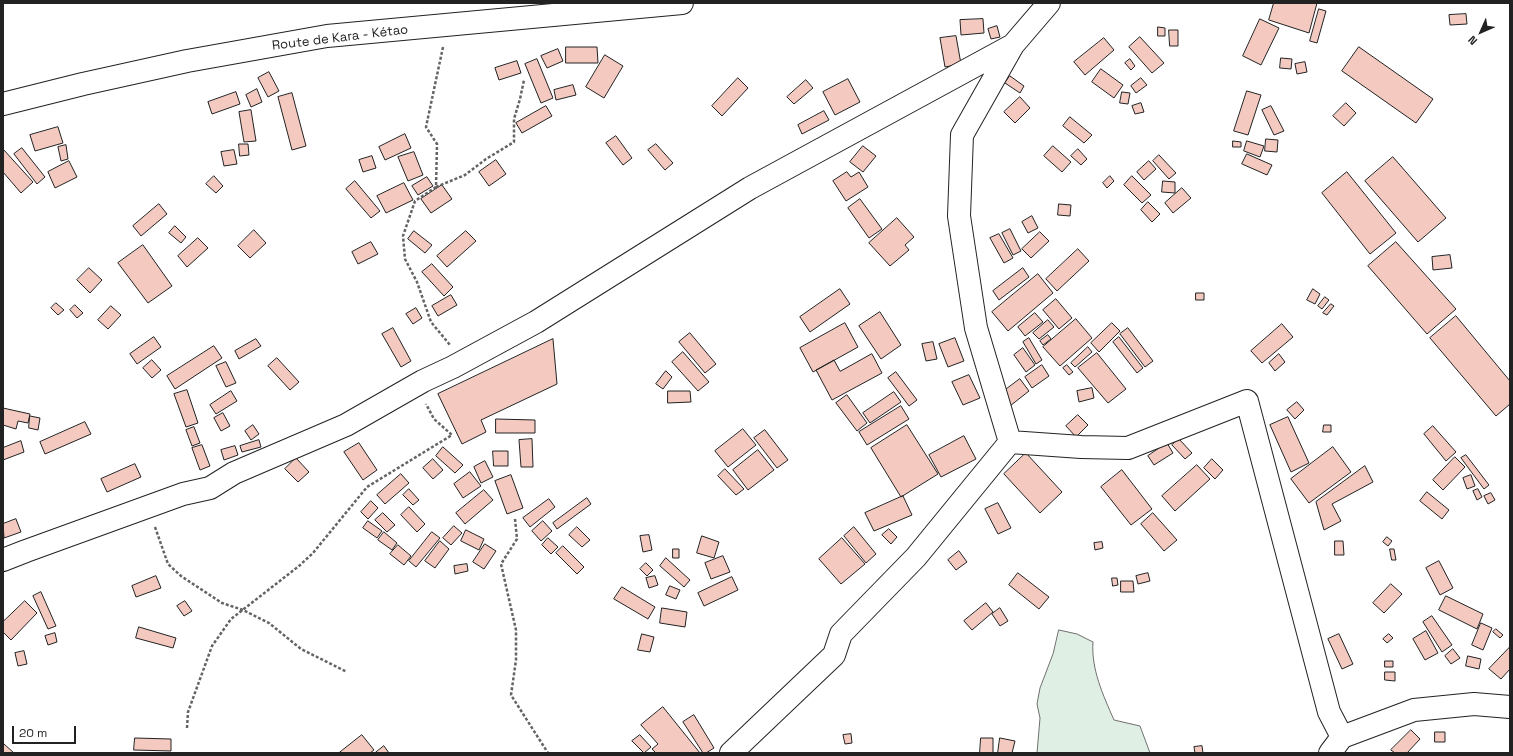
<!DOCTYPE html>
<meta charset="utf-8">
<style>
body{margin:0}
#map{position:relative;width:1513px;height:756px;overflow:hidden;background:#fff;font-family:"Space Grotesk",sans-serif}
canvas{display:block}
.frame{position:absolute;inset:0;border:4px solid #222;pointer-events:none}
.north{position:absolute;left:1461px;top:12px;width:40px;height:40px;-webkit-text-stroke:3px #fff;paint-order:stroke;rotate:225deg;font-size:11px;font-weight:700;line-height:16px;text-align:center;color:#222}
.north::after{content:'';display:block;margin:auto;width:14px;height:18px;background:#222;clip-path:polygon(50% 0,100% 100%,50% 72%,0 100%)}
.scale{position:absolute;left:12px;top:726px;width:64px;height:18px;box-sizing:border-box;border:2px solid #222;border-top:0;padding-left:5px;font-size:12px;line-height:14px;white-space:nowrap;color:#222;-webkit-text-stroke:3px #fff;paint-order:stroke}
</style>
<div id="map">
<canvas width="1513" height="756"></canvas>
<div class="frame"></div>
<div class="north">N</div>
<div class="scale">20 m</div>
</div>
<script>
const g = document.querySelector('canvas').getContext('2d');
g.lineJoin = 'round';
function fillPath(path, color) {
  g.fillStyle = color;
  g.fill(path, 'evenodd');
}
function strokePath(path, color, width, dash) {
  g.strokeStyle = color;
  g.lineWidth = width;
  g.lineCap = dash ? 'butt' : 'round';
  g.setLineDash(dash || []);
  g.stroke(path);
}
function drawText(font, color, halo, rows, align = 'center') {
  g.font = font + ' "Space Grotesk",sans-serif';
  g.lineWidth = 3;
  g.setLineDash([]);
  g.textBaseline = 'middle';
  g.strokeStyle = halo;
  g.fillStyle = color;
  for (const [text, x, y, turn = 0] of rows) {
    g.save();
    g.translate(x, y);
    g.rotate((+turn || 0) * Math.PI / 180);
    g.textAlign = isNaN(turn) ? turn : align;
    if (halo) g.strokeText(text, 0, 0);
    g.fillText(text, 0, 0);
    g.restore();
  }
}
const green = new Path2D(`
 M1059,630L1077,634L1093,642C1091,669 1103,695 1114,720L1140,726L1150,753H1037L1040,718L1037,704L1040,688L1053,654Z`);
fillPath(green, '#e0efe3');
strokePath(green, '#6f6f6f', 1);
const building = new Path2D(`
 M1274,3H1317L1309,33L1269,20Z
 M1319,9L1326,11L1317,43L1310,41Z
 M1466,14L1467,24L1450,25L1449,15Z
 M983,19L984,33L961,35L960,20Z
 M1260,19L1279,28L1261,65L1243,56Z
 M997,26L1000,37L991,39L988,29Z
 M1158,27L1165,28V36H1158Z
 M1169,30H1178V46H1170Z
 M956,36L961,64L945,67L940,38Z
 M1140,37L1164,63L1152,73L1129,47Z
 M1104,38L1114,50L1085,75L1074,62Z
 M566,47H597L598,63H566Z
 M1359,47L1433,99L1416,123L1342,71Z
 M558,49L563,61L547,68L541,56Z
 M605,55L623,66L604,98L586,87Z
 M1281,58L1292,59L1291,69L1280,68Z
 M537,59L553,98L541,103L525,64Z
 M1130,59L1135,66L1131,70L1125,63Z
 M517,61L521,73L499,80L495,68Z
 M1305,62L1307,72L1297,74L1295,64Z
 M1101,69L1123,85L1114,98L1092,82Z
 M269,72L279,91L268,97L258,78Z
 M1010,76L1024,86L1020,93L1005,83Z
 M738,78L748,88L722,116L712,106Z
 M1141,78L1147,85L1136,93L1131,86Z
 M848,79L860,102L835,115L823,92Z
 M806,80L813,88L794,104L787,97Z
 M573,85L576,95L556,100L554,90Z
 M257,89L262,102L251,107L246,95Z
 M1247,91L1261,95L1248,135L1234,131Z
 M236,92L240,104L212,114L208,102Z
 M1122,92L1130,93L1128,104L1120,103Z
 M292,93L306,146L292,150L278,97Z
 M1020,97L1030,108L1015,123L1004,112Z
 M1141,103L1144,112L1135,114L1132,106Z
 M1346,103L1356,113L1344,126L1333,116Z
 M546,106L552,116L522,133L516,123Z
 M1271,106L1284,131L1274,135L1262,110Z
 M251,110L256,141L244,142L239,112Z
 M824,111L829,120L802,134L798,125Z
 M1070,117L1092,135L1084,143L1063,126Z
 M58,127L63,143L35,151L30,135Z
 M405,134L411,148L385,160L379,147Z
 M616,136L632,158L623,165L606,143Z
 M1266,139L1278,140L1277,152L1265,151Z
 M1233,141L1241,142V147H1233Z
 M1247,141L1264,146L1260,157L1244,151Z
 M239,144H248L249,155L240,156Z
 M656,144L673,163L665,170L648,150Z
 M66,145L68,159L61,161L58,147Z
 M863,146L876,156L863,172L850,162Z
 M1053,146L1071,162L1062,172L1044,156Z
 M22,148L45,177L37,184L14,154Z
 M3,149L33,182L21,193L3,172Z
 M1078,149L1087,159L1081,165L1071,156Z
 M234,150L237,164L224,166L221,152Z
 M414,152L423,175L408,181L398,157Z
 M1247,154L1272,165L1267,175L1242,164Z
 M1159,155L1176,173L1169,179L1153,161Z
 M372,156L376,168L363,172L359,160Z
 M1393,157L1446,218L1418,242L1365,181Z
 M496,160L506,174L489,186L479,172Z
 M69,161L77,177L55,188L48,172Z
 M1149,161L1156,169L1144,180L1137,172Z
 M847,172L851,177L859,172L868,187L846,201L833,181Z
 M1347,172L1396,233L1370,254L1322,193Z
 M214,176L223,186L216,193L206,184Z
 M1110,176L1114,181L1107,188L1103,183Z
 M1132,176L1151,195L1142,203L1124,185Z
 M427,177L433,186L418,195L412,186Z
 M355,181L380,211L371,218L346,189Z
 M1163,181L1175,182V193L1162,192Z
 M404,183L413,200L386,213L377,196Z
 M442,185L452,199L431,213L421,199Z
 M1182,188L1191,198L1173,213L1165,203Z
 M860,199L882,229L869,238L848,208Z
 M1148,202L1160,214L1152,222L1141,210Z
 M159,204L167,214L141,236L133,226Z
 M1059,204L1071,205L1070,216L1058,215Z
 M1032,216L1038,228L1028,233L1022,222Z
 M897,218L914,237L905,245L909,250L890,266L869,243Z
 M175,226L186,237L181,243L169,233Z
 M1010,229L1021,251L1013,255L1002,233Z
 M254,230L266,243L250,258L238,246Z
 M414,231L432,245L425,253L408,239Z
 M466,231L476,241L447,267L437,256Z
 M1040,232L1049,241L1031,258L1022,249Z
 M999,234L1013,258L1004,263L990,238Z
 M198,238L208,248L187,267L178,256Z
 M371,242L378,254L358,264L352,252Z
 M1396,242L1456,309L1427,334L1368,266Z
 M143,245L172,286L148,303L118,263Z
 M1078,249L1089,261L1057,291L1046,279Z
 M1450,255L1452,268L1433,270L1432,257Z
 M432,264L453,287L444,296L422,272Z
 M89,268L102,280L90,293L77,280Z
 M1023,268L1029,277L999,300L993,291Z
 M1038,274L1053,293L1008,331L992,312Z
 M840,289L850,304L810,332L800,317Z
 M1313,289L1320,294L1315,304L1307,300Z
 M1196,293H1204V300H1196Z
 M451,295L457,305L438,316L432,306Z
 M1325,297L1329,300L1322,309L1318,306Z
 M1056,299L1072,318L1059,329L1043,310Z
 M56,303L64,310L58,315L51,308Z
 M1331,304L1334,306L1327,315L1323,313Z
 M75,305L83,313L77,318L70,310Z
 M111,306L121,315L108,329L98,320Z
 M416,308L422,318L413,324L406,314Z
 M880,312L901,345L881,359L859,326Z
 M1035,313L1043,322L1025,336L1018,327Z
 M1456,316L1510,381V404L1496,416L1430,338Z
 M1076,319L1092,338L1060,366L1043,347Z
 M1048,320L1054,327L1039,339L1033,333Z
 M845,323L858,347L813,372L800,348Z
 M1112,323L1120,331L1099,352L1091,343Z
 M1282,324L1293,337L1262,363L1251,351Z
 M393,328L411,361L401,367L382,334Z
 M1128,328L1153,361L1145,367L1120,334Z
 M690,333L716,364L705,373L679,342Z
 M1048,335L1051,339L1043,345L1040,341Z
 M154,337L161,347L137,364L130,354Z
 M1119,337L1143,368L1137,373L1113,342Z
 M955,338L964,361L948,367L939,344Z
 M1029,338L1042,360L1036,364L1023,342Z
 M256,339L261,346L239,359L235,351Z
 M553,339L557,384L481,420L486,432L462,444L438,394Z
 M933,342L937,359L926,361L922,344Z
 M214,346L222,358L175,389L167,376Z
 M1088,347L1092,352L1075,367L1071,363Z
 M1023,348L1035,365L1026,372L1014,355Z
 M683,352L709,382L698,391L672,362Z
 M1097,353L1126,389L1108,403L1078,368Z
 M872,354L882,373L832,400L816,370L834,360L840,371Z
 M1279,354L1285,362L1275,371L1269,363Z
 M277,358L299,382L290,390L268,366Z
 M152,360L161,370L152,378L143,368Z
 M226,362L236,383L226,387L216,366Z
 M1042,365L1049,376L1032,388L1025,377Z
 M1067,365L1073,372L1069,375L1063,368Z
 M666,371L672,377L663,389L656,384Z
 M896,372L917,400L909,406L888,378Z
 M969,375L980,398L963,405L952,382Z
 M1020,379L1029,391L1010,406L1000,394Z
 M1092,388L1094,398L1079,402L1077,391Z
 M187,390L198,423L186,427L174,394Z
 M231,391L237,401L216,414L210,405Z
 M668,391H690L691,402L668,403Z
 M894,392L901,402L870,423L863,413Z
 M847,395L867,423L857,431L836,403Z
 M1297,402L1304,410L1295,419L1287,410Z
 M901,406L909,419L867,445L859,432Z
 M3,408L30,414L28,423L18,421L16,429L3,425Z
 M223,413L230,426L221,431L214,418Z
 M1078,415L1088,425L1076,437L1066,426Z
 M30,416L40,418L38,430L29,428Z
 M1288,417L1309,463L1291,472L1270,425Z
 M496,419L535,420V433H496Z
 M85,422L91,434L45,454L40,442Z
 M253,425L259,434L251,440L245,431Z
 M907,425L938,474L901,497L871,448Z
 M1324,425H1331V432H1323Z
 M1433,426L1456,452L1446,461L1424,434Z
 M194,427L200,443L192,446L186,430Z
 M743,429L756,445L728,467L715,451Z
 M765,430L788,460L777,468L754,438Z
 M964,436L976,459L941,477L929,455Z
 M532,439L533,467H521L519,440Z
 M1179,439L1192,453L1185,459L1172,445Z
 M259,440L261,447L242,452L240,446Z
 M21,441L24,452L3,460V448Z
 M359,443L377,470L363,480L344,452Z
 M1167,443L1173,453L1154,465L1148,456Z
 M202,445L210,466L200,470L192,448Z
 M235,446L238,455L224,460L221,450Z
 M443,447L463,465L455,473L436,456Z
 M1333,447L1351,472L1309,503L1291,479Z
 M758,450L774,470L748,490L733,470Z
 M493,451H508V466H494Z
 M1026,453L1062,492L1040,513L1004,474Z
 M1466,455L1489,485L1484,489L1461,458Z
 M1455,457L1465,467L1443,490L1433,480Z
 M296,458L309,472L298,482L285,469Z
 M433,459L443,470L433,479L423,468Z
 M1212,459L1223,470L1215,479L1204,468Z
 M485,461L493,477L481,483L474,467Z
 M135,464L141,477L107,492L101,479Z
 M1197,465L1210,479L1175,511L1162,496Z
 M1365,466L1373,482L1332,504L1341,521L1324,530L1316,502Z
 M725,469L744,489L736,495L718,476Z
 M1122,470L1152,509L1131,525L1101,487Z
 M470,472L481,486L463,498L454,484Z
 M401,474L409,483L385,504L377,495Z
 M511,475L523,508L507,514L495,481Z
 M1471,475L1475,486L1467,489L1463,478Z
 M409,489L419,500L413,505L403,495Z
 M1478,489L1482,497L1477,500L1473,491Z
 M484,490L493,500L465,524L456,513Z
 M1427,492L1449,510L1442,519L1420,501Z
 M1491,493L1495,500L1488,504L1484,496Z
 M903,496L912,515L874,531L865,513Z
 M587,498L591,504L557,529L553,523Z
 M549,499L555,507L530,527L523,518Z
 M371,501L378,508L368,519L361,512Z
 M998,503L1011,528L998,534L985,509Z
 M409,507L425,524L417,532L401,515Z
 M383,513L395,525L387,532L375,520Z
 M1153,513L1177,540L1164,551L1141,524Z
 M16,519L21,532L4,538L3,524Z
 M368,521L382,531L377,538L363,528Z
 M543,521L552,531L541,541L532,531Z
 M454,526L462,533L451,545L443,538Z
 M577,527L590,540L582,547L569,535Z
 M854,527L876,554L866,563L844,536Z
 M889,529L897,537L891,544L882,535Z
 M466,530L484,539L479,550L461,541Z
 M384,532L397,543L392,550L378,540Z
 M432,532L440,538L416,567L409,561Z
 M649,535L652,550L643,552L640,536Z
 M702,536L719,542L714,558L697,553Z
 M1387,537L1392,541L1388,546L1383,542Z
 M548,538L558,547L551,554L542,545Z
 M842,538L865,564L841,584L819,559Z
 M440,541L449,549L435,568L425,561Z
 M1335,541H1343L1344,555H1335Z
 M1102,542L1103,548L1095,550L1094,543Z
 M485,544L496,551L484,569L473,562Z
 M398,545L411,556L404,565L390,554Z
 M563,546L584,567L577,574L556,553Z
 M673,549H679V558H673Z
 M1390,549H1394L1396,560H1392Z
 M959,551L967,562L956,570L948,560Z
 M723,556L730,572L711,579L705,563Z
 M666,558L690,580L684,587L660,566Z
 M1439,561L1453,588L1440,595L1426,568Z
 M646,563L653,570L647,576L640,569Z
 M467,564L468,571L455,574L454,566Z
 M1018,573L1049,597L1039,609L1009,585Z
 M1148,573L1150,581L1138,584L1136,576Z
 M156,576L161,588L136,597L132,586Z
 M655,576L658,585L649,588L646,578Z
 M732,577L738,590L704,606L698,593Z
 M1112,578H1117L1118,585L1113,586Z
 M1121,581H1133L1134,592H1121Z
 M1391,584L1402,594L1384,613L1373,603Z
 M670,586L680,590L676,599L666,595Z
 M622,587L655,607L648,619L614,599Z
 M41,592L56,626L48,629L33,596Z
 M1446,596L1483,614L1477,629L1439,610Z
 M25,601L37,613L11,640L3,632V622Z
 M185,601L192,611L184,616L177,606Z
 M986,603L993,612L972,630L964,621Z
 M662,608L687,612L685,627L660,623Z
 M1000,608L1008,621L1000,626L992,614Z
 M1432,616L1452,645L1442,652L1423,622Z
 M1481,623L1492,628L1483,650L1472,645Z
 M139,627L176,638L173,648L136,638Z
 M1496,629L1503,635L1500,638L1493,632Z
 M1426,631L1438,653L1425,660L1413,639Z
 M55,633L57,642L48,645L45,636Z
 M642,634L654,637L650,652L638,650Z
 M1339,634L1353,664L1342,669L1328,639Z
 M1389,634L1393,638L1387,643L1383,639Z
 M1510,647V669L1501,679L1489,669Z
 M1453,649L1460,658L1451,664L1445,656Z
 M24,651L27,664L18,666L15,653Z
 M1468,656L1481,659L1479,669L1466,666Z
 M1385,661H1393V667H1385Z
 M1385,672H1395V681L1385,680Z
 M663,707L700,753H656L652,749L658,744L641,725Z
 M694,715L714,748L706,753H703L683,722Z
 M1411,730L1420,739L1407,753H1395L1391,750Z
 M1435,732H1445V742H1435Z
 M851,734L852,743L845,744L843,735Z
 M362,735L374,750L370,753H339Z
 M640,735L651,747L644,753L632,741Z
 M135,738L171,739V751L134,750Z
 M981,738H993V753H980Z
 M1000,738L1015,741L1012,753H998Z
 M4,744L14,753H3Z
 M384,746L389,753H375Z
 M1202,746L1203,753H1195L1194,747Z`);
fillPath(building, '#f3c9c0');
strokePath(building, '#222', 1);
const minor = new Path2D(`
 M1010,442L1081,447L1128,448L1247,401L1329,712L1342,737
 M1010,442L976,328L959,216L962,135L1013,45L1049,3
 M3,560L26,551L183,494L210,488L234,473L346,425L423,381L453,367L536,322L750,188L1013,45
 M731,753L834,655L841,634L916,557L1010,442
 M1330,753L1342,737L1414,710L1474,704L1510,707`);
const major = new Path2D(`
 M3,104L83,84L187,61L327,36L682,3`);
strokePath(minor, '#222', 24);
strokePath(major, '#222', 24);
strokePath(new Path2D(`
 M443,47L426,127L437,144L436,187L415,201L403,236L405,259L417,282L431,322L450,345
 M436,187L465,175L486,159L514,142V119L520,99L524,80
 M515,519L517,539L501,564L516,630V660L511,695L548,753
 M155,527L168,564L181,576L222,603L243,610L269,623L301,649L347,672
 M187,728L188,712L212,646L231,619L299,566L313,553L367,487L452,435L434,419L426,404`), '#646464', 2.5, [3, 2]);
strokePath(minor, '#fff', 22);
strokePath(major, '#fff', 22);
drawText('13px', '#222', '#fff', [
 ["Route de Kara - Kétao",340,38,-7]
]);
</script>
